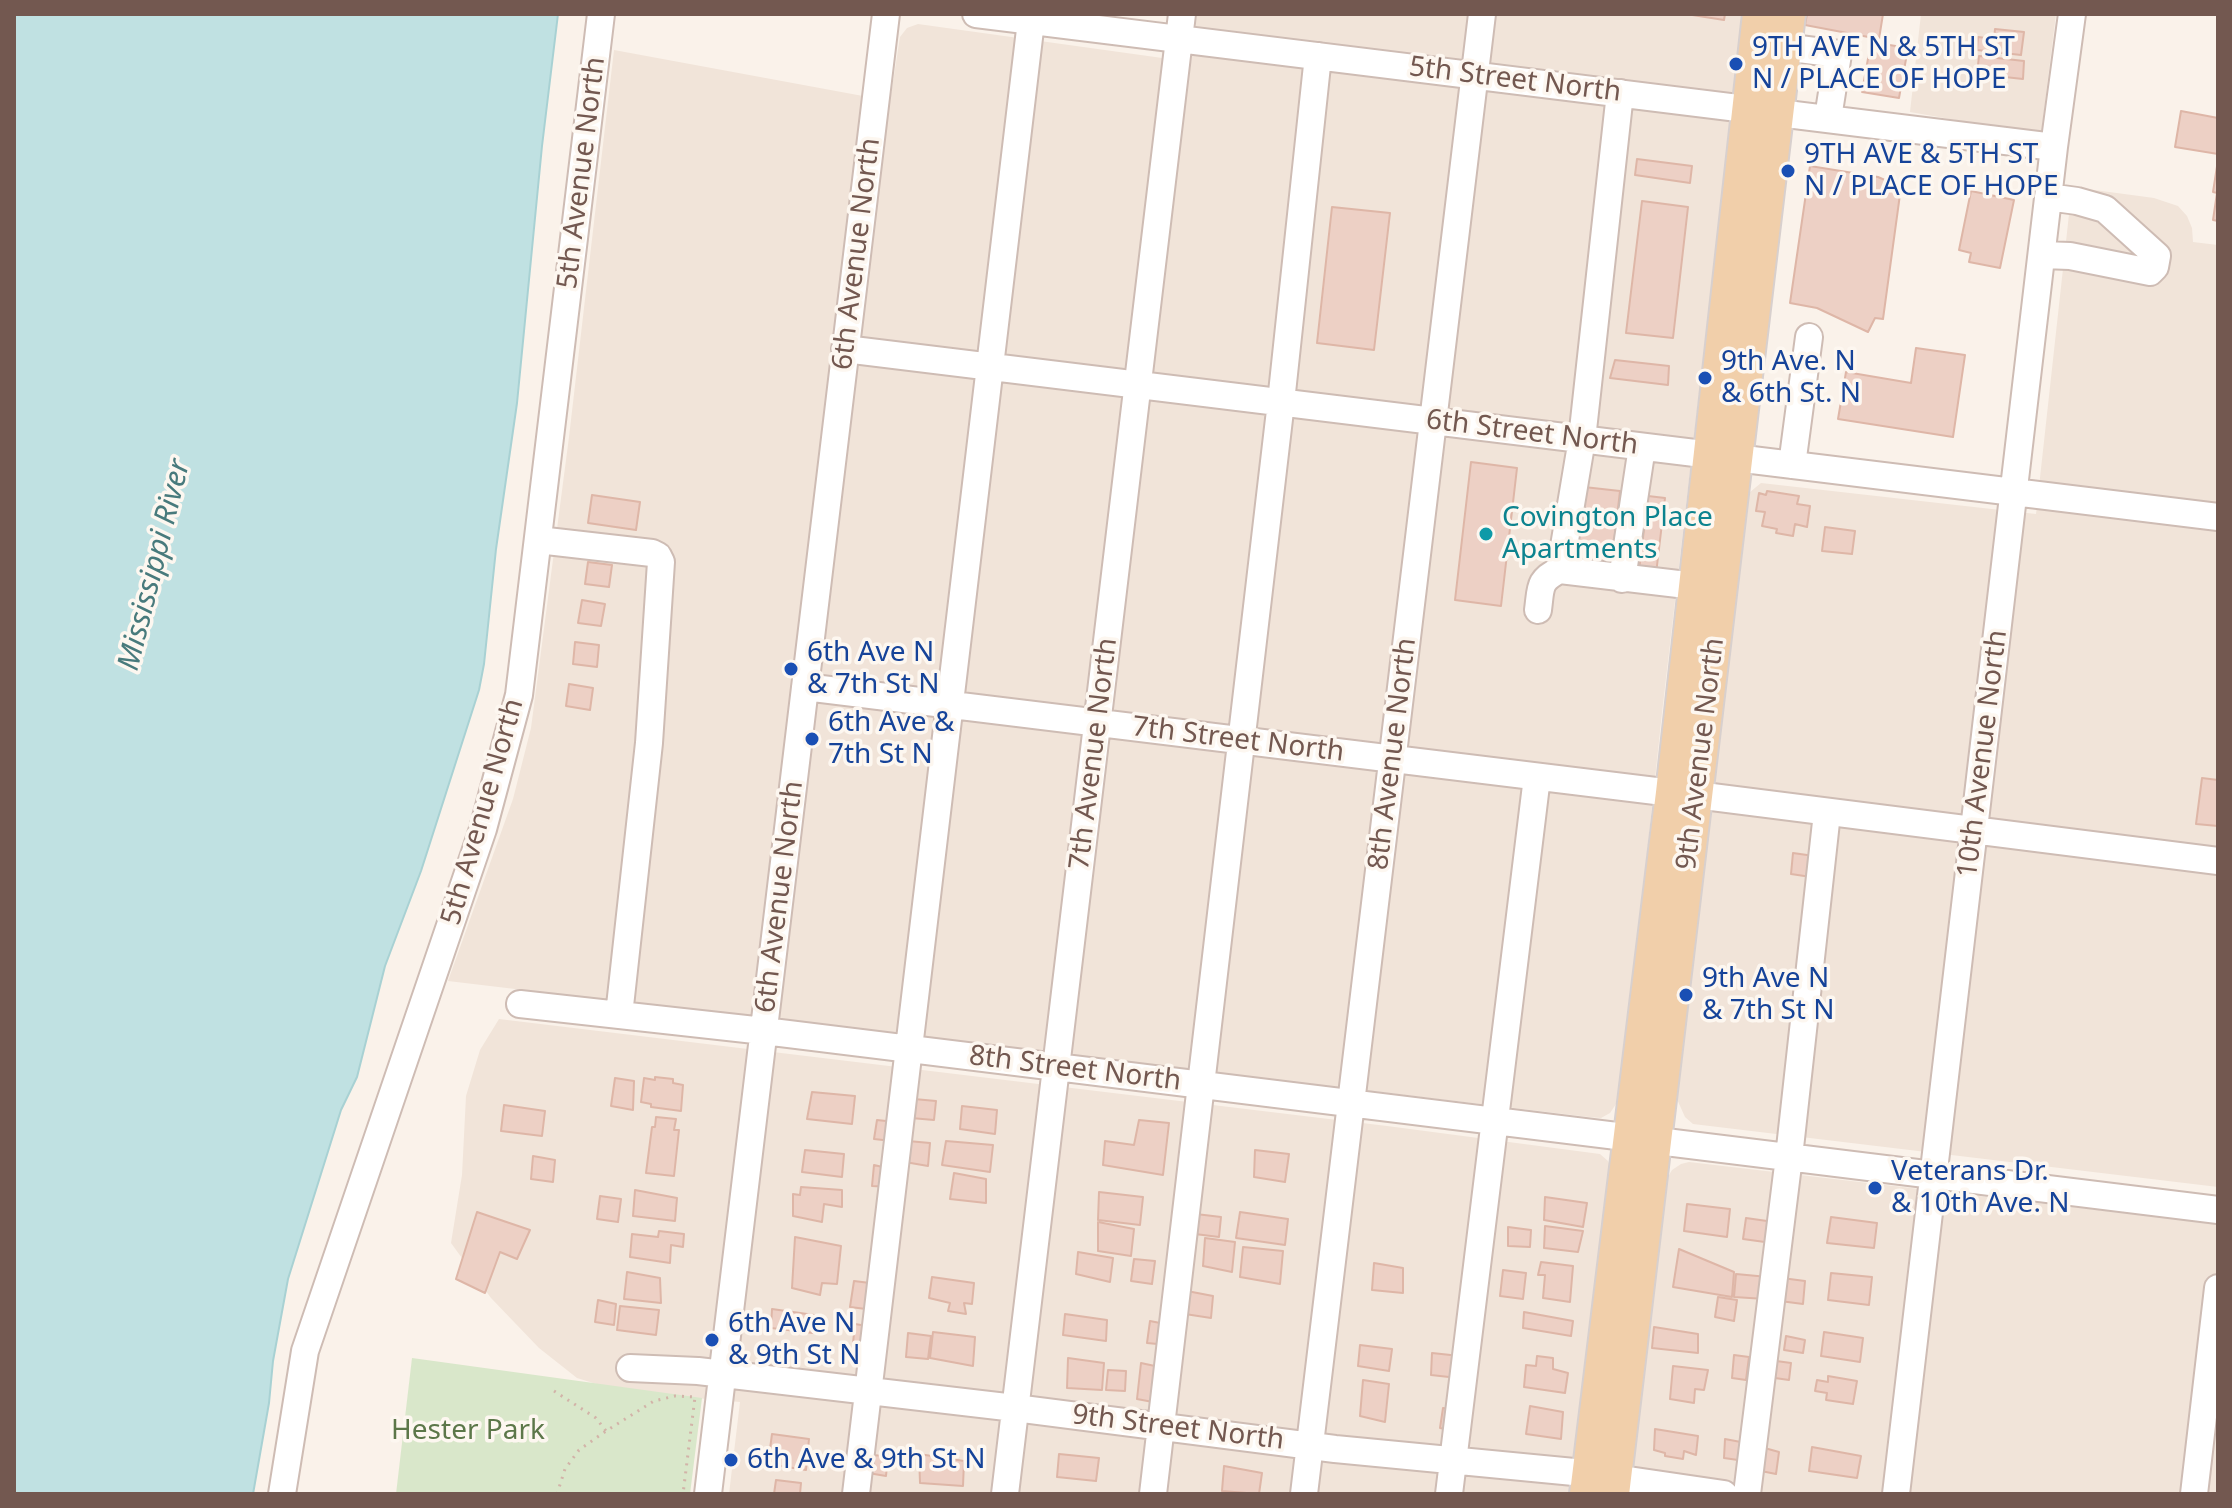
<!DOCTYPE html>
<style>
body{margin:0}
#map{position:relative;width:2232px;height:1508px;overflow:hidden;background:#faf2ea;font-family:"Noto Sans",sans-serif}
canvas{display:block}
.frame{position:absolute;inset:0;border:16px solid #735850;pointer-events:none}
</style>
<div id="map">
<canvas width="2232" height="1508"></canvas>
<div class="frame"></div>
</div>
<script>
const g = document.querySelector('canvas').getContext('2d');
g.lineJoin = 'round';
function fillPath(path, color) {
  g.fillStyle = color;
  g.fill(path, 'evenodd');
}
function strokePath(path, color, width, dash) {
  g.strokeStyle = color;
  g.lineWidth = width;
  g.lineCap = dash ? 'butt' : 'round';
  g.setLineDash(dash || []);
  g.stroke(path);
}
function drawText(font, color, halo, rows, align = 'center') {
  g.font = font + ' "Noto Sans",sans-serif';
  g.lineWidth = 7;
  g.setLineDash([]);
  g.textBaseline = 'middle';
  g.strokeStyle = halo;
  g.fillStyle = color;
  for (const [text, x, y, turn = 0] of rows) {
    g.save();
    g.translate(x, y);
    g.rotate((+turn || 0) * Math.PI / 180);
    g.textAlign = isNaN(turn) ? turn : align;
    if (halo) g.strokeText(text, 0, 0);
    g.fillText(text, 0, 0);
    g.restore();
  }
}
fillPath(new Path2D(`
 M1197,14H1743L1662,713L1623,1079L1620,1098L1610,1113L1601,1118L1589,1117L448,981L513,799L531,728L569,437L614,50L890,101L900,37L907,28L918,24L1191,62Z
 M1921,14H2056L2041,135L1910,112Z
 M2072,187L2154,198L2178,206L2187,216L2192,228L2193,242L2218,245V1187L1693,1124L1685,1117L1676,1097L1744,497L1761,483L2036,514Z
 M499,1019L1387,1126L1600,1154L1608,1161L1612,1170L1573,1494H729L740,1402L619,1391L577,1378L539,1348L491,1298L451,1243L462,1175L466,1096L480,1050Z
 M1689,1162L2218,1224V1494H1629L1666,1180L1672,1170L1681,1164Z`), '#f1e4d9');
fillPath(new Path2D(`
 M412,1358L702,1398L690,1494H396Z`), '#d9e7ca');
const water = new Path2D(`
 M14,14H558L542,146L517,403L496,549L484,664L479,690L421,871L385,966L357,1077L341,1110L288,1279L273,1361L269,1403L253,1494H14Z`);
fillPath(water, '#c0e1e2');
strokePath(water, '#a8d1d3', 2);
const building = new Path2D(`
 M1686,14H1725L1724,20Z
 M1807,14H1883L1879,39L1805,25Z
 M1995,29L2024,32L2021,55L1977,50L1978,37L1994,39Z
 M1871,42L1908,48L1899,98L1862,92Z
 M1979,56L2024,61L2023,79L1977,74Z
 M2181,111L2218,118V154L2175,147Z
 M1637,159L1692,166L1690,183L1635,175Z
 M2218,160V221L2213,220L2217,193L2213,192Z
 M1810,166L1878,177L1901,187L1883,319L1875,318L1868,332L1817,308L1790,303Z
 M1971,191L2014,200L2000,268L1969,262L1971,253L1959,250Z
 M1642,201L1688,207L1673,338L1626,333Z
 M1332,207L1390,213L1374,350L1317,343Z
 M1916,348L1965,355L1953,437L1838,419L1846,372L1911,383Z
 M1615,360L1669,366L1668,385L1610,378Z
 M1471,462L1517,468L1501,606L1455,600Z
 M1584,487L1620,491L1611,568L1575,564Z
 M1767,491L1799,496L1797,504L1810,506L1807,527L1795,524L1793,536L1776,533L1777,529L1762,526L1765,512L1756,511L1759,493L1766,495Z
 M592,495L640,502L636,530L588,523Z
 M1648,496L1665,498L1656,574L1639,571Z
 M1825,527L1855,531L1852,554L1822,551Z
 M588,562L612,565L609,587L585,584Z
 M582,600L605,604L601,626L578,623Z
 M575,642L599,645L597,667L573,664Z
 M569,684L593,688L590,710L566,706Z
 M2202,778L2218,780V826L2196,824Z
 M1793,853L1814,856L1811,877L1791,874Z
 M655,1077L673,1079V1083L683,1085L681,1111L651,1107V1104L641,1102L644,1078L655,1080Z
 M615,1078L634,1081L633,1110L611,1106Z
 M812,1092L855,1096L852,1124L807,1119Z
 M914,1099L936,1101L934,1120L911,1118Z
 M504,1105L545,1111L542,1136L501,1131Z
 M962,1106L997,1110L995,1134L960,1129Z
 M656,1117L676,1119L674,1130H679L674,1176L646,1173L652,1127H655Z
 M877,1120L895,1122L892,1141L874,1139Z
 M1139,1120L1169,1123L1163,1175L1103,1165L1105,1141L1134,1145Z
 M908,1141L930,1143L928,1166L905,1162Z
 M946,1141L993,1145L990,1172L942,1165Z
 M805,1150L844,1154L842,1177L802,1172Z
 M1255,1150L1289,1154L1285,1182L1254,1177Z
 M533,1156L555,1160L553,1182L531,1179Z
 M874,1165L891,1169L890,1187L872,1186Z
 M954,1173L986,1179V1203L950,1199Z
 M801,1187L842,1190V1207L824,1204L822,1222L793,1216V1194L800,1195Z
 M635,1190L677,1198L675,1221L633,1216Z
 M1099,1192L1143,1197L1140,1225L1098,1220Z
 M600,1196L621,1199L618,1222L597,1219Z
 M1545,1197L1587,1203L1583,1227L1544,1220Z
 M1687,1204L1730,1209L1727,1237L1684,1231Z
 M477,1212L530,1230L517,1259L500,1252L485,1293L456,1279Z
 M1240,1212L1288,1219L1285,1245L1236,1238Z
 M1196,1214L1221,1217L1219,1237L1195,1234Z
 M1831,1217L1877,1223L1874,1248L1827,1243Z
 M1746,1218L1774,1222L1772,1243L1743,1239Z
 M1098,1222L1134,1229L1131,1256L1098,1251Z
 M1545,1226L1583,1231L1578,1252L1544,1248Z
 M1508,1227L1531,1230L1530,1247L1508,1246Z
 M659,1231L684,1234L683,1247L671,1245L670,1263L630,1257L632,1234L658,1237Z
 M795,1237L841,1246L837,1284L822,1283L820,1295L792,1288Z
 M1205,1238L1235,1242L1232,1272L1203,1266Z
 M1243,1247L1283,1251L1280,1284L1240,1277Z
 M1679,1249L1734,1272L1732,1297L1673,1287Z
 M1078,1252L1113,1258L1110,1282L1076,1274Z
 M1134,1259L1155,1261L1152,1284L1131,1281Z
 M1541,1262L1573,1266L1570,1302L1543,1298L1545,1275H1538Z
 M1374,1263L1403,1268V1293L1372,1290Z
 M1503,1270L1526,1273L1523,1299L1500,1296Z
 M627,1272L660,1278L661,1303L624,1299Z
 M1831,1273L1872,1277L1869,1305L1828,1300Z
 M1736,1274L1768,1277L1765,1299L1734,1297Z
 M932,1277L974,1283L972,1304L964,1303L966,1314L948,1311L950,1303L929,1298Z
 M1782,1278L1805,1281L1803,1304L1780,1301Z
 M854,1281L878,1284L874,1310L850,1307Z
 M1187,1291L1213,1296L1211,1318L1185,1314Z
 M1718,1297L1737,1300L1734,1321L1715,1317Z
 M598,1300L616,1304L614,1325L595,1322Z
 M620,1306L659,1310L656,1335L617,1330Z
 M772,1309L814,1315L813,1333L771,1328Z
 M1524,1312L1573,1321L1571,1336L1523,1328Z
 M1065,1314L1107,1320L1106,1341L1063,1335Z
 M1150,1321L1170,1325L1168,1345L1147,1343Z
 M855,1324L867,1326L866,1346L853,1343Z
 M1654,1327L1698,1334V1353L1652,1348Z
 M933,1332L975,1337L973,1366L930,1358Z
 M1824,1332L1863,1338L1860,1362L1821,1356Z
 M908,1333L931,1336L928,1359L906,1357Z
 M1786,1336L1805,1340L1803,1353L1784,1350Z
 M1360,1345L1392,1349L1389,1371L1358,1366Z
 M1432,1353L1460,1356L1458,1378L1431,1375Z
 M1734,1355L1749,1357L1746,1380L1732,1378Z
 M1537,1356L1553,1358V1369L1568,1373L1565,1393L1524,1387L1526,1365L1536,1366Z
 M1068,1358L1104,1363L1102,1390L1067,1388Z
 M1769,1360L1791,1363L1789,1380L1768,1377Z
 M1141,1363L1164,1368L1158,1403L1137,1399Z
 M1673,1366L1708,1370L1704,1390L1695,1389L1694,1403L1670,1399Z
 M1108,1370L1126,1371L1125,1391L1106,1390Z
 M1828,1376L1857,1381L1853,1404L1826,1400L1827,1393L1815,1391L1817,1380L1828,1382Z
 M1363,1380L1389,1384L1385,1422L1360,1416Z
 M1530,1406L1563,1412L1561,1439L1526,1434Z
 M1443,1408L1456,1410L1454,1431L1440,1428Z
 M1655,1429L1698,1436L1696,1455L1684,1451L1683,1459L1665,1456V1453L1654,1450Z
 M772,1434L809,1439L806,1470L768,1464Z
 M1725,1439L1746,1443L1745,1461L1724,1458Z
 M1761,1447L1779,1452L1776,1474L1756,1470Z
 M1812,1447L1861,1456L1857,1478L1809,1471Z
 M919,1454L964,1461L963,1486L920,1483Z
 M1059,1454L1099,1458L1096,1481L1057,1477Z
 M870,1455L888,1456L886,1476L868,1473Z
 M1224,1466L1262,1473L1259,1494L1222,1491Z
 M776,1480L801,1483L800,1494H774Z`);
fillPath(building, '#edd0c5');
strokePath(building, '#deb6a7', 2);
const minor = new Path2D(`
 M976,14L2054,147
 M1784,47L1838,54L1828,118
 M1620,93L1582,439L1560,570L1695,586
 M2042,255L2070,256L2150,272L2155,267L2157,256L2105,209L2077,201L2048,197
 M845,349L2218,517
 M1792,465L1809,337
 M538,540L652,553L658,556L661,562L649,743L619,1015
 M1622,579L1642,447
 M1538,610C1541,588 1538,580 1560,570
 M805,687L1672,793
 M1696,795L2218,861
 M520,1004L764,1031L2218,1210
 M630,1368L698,1371L1015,1408L1335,1449L1574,1472L1724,1494
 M282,1494L305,1351L483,829L519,695L601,14
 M708,1494L886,14
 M856,1494L1031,21
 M1005,1494L1182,14
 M1153,1494L1281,402L1318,56
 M1304,1494L1482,14
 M1449,1494L1537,777
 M1747,1494L1789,1157L1827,813
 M1896,1494L2054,147L2072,14
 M2194,1494L2218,1288`);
const major = new Path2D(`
 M1586,1494L1672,793L1759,14
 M1613,1494L1789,14`);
strokePath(minor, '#cebcb4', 30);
strokePath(major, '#d8d0ce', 36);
strokePath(new Path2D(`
 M554,1391L596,1418L606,1431
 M557,1494L565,1469L579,1450L606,1431L654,1401L675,1396L695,1397L683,1494`), '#d2b3a8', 3, [2, 6]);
strokePath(minor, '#fff', 26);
strokePath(major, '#f1cfaa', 32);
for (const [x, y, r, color] of [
 [1736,64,8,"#1a4fb4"],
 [1788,171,8,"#1a4fb4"],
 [1705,378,8,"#1a4fb4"],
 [1486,534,8,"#0f9aa8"],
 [791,669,8,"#1a4fb4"],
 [812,739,8,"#1a4fb4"],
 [1686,995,8,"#1a4fb4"],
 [1875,1188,8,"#1a4fb4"],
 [712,1340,8,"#1a4fb4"],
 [731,1460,8,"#1a4fb4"]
]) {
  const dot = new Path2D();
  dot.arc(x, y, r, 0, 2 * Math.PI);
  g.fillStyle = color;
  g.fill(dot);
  strokePath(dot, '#fdf7f0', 3);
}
drawText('28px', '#164399', '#fdf7f0', [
 ["9TH AVE N & 5TH ST",1752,48],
 ["N / PLACE OF HOPE",1752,80],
 ["9TH AVE & 5TH ST",1804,155],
 ["N / PLACE OF HOPE",1804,187],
 ["9th Ave. N",1721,362],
 ["& 6th St. N",1721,394],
 ["6th Ave N",807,653],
 ["& 7th St N",807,685],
 ["6th Ave &",828,723],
 ["7th St N",828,755],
 ["9th Ave N",1702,979],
 ["& 7th St N",1702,1011],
 ["Veterans Dr.",1891,1172],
 ["& 10th Ave. N",1891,1204],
 ["6th Ave N",728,1324],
 ["& 9th St N",728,1356],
 ["6th Ave & 9th St N",747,1460]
], 'left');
drawText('28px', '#735850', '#fdf7f0', [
 ["5th Street North",1515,80,7],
 ["5th Avenue North",582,173,-83],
 ["6th Avenue North",857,254,-83],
 ["6th Street North",1532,433,7],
 ["7th Street North",1238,740,7],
 ["7th Avenue North",1094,754,-83],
 ["8th Avenue North",1393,754,-83],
 ["9th Avenue North",1701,754,-83],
 ["10th Avenue North",1983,754,-83],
 ["5th Avenue North",483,812,-74],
 ["6th Avenue North",780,897,-83],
 ["8th Street North",1075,1069,7],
 ["9th Street North",1178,1428,7]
]);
drawText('28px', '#0d838f', '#fdf7f0', [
 ["Covington Place",1502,518],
 ["Apartments",1502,550]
], 'left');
drawText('28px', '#5c7749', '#fdf7f0', [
 ["Hester Park",468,1431]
]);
drawText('italic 30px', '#487a7c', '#fdf7f0', [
 ["Mississippi River",155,565,-76]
]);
</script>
